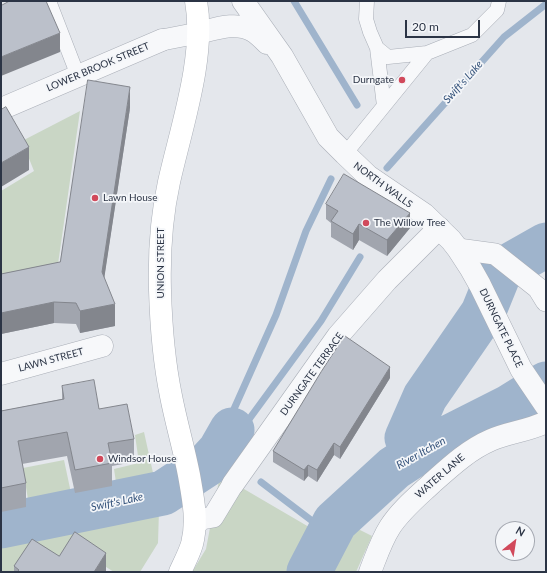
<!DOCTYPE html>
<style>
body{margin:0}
#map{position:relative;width:547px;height:573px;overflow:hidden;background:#e4e7ec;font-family:Lato,sans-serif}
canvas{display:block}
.frame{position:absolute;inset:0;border:2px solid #2b3445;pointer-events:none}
.north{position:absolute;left:495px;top:521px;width:40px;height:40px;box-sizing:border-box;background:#f4f6f9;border:1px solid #a4a8b1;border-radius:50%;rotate:30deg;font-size:11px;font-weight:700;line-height:16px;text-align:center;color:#2b3445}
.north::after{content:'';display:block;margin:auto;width:14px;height:18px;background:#d1495b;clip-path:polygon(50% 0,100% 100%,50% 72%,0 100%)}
.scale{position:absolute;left:405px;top:20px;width:75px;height:18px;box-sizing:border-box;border:2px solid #2b3445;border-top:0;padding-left:5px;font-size:12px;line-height:14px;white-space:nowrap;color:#2b3445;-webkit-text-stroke:3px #f4f6f9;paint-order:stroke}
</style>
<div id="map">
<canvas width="547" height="573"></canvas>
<div class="frame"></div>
<div class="north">N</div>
<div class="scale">20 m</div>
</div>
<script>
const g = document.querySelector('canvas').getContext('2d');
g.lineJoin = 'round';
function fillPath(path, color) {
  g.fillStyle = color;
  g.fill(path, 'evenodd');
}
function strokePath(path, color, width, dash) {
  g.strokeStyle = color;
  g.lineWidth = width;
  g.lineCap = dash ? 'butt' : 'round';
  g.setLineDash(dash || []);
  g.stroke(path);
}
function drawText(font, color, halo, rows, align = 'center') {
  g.font = font + ' Lato,sans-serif';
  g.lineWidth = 3.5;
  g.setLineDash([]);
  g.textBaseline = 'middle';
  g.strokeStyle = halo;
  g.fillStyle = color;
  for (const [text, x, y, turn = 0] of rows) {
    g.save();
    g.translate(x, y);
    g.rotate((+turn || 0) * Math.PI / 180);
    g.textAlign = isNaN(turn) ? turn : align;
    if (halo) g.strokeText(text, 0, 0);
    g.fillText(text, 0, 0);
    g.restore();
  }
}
fillPath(new Path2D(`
 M80,111L55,285L1,295V191L34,171L22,141Z
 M144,432L157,491L159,510L158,543L140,572H114L76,548L60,572H1V513L29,506L23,468L64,460L71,493L117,489L114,469L139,463L135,435Z
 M220,475L321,534L300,572H192L206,549Z
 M344,522L372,536L356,572H320Z`), '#c9d6c5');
strokePath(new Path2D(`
 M294,1L357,105
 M387,168L504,37L546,4
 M232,430L234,409L276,315L306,231L331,179
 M232,430L247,422L321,321L360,257
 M220,451L228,457
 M261,482L328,533`), '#9fb4cc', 7);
strokePath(new Path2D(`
 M414,455L407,438L425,397L483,313L500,271L546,245
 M1,526L163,493L209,463L220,451L232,430
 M309,572L335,522L394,468L414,455L509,407L546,384`), '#9fb4cc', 45);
const service = new Path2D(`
 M49,1L78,76
 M367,1L366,19L370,32L377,48L388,57L427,53L472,35L497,10L499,1
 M377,48L384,106
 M345,154L427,53`);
const pedestrian = new Path2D(`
 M162,40L198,33
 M458,249L495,254L538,288L546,301
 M195,525L202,519L213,517L233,484`);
const minor = new Path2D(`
 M1,109L162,40
 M1,374L102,346
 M233,484L338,336L387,280L439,228
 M370,572C376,557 381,541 390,527C401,510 417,497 432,483C450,467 468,450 491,440C509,432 528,431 546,422`);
const tertiary = new Path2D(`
 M243,1L282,56L328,137L345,154L368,176L424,214L451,240L458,249L471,269L480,285L521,369L546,406
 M198,33C215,29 237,21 253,31C258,34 263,39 267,43`);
const secondary = new Path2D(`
 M180,572C184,563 189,554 192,544C198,521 193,498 189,475C184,449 176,422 171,396C164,362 161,325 160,290C159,254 161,218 169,182C181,128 206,56 196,1`);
strokePath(service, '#a9aeb7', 15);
strokePath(pedestrian, '#a9aeb7', 22);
strokePath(minor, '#a9aeb7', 23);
strokePath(tertiary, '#a9aeb7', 23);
strokePath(secondary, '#a9aeb7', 23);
strokePath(service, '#f7f8fa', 14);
strokePath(pedestrian, '#f7f8fa', 21);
strokePath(minor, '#f7f8fa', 22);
strokePath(tertiary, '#f7f8fa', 22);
strokePath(secondary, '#fff', 22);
fillPath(new Path2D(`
 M130,108L104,278L115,326L80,333L76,324L54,323L1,334V274L60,262Z
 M326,204L410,228L387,256L359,240L353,250L331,237V223L326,219Z
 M390,378L340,459L334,455L317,482L308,476L304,481L273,462V451Z
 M62,386L99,409L134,439V462L112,466V486L75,493L67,456L22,464L26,483V507L1,512V411L62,399Z
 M59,556L106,572H14V566Z`), '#a1a5ae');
fillPath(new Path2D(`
 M60,33V52L1,76V57Z
 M130,87V108L102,293V272Z
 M29,147V170L1,187V163Z
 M410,213V228L387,256V240Z
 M359,224V240L353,250V234Z
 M54,302V323L1,334V313Z
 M115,304V326L80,333V311Z
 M390,367V378L340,459V447Z
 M334,443V455L317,482V470Z
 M308,465V476L304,481V470Z
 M106,553V572H94Z`), '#83868d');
const building = new Path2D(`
 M10,1H46L60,33L1,57V6Z
 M88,80L130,87L102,272L115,304L80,311L76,303L54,302L1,313V274L60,262Z
 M6,107L29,147L1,163V110Z
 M344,174L410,213L387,240L359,224L353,234L331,221L338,211L326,204Z
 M345,336L390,367L340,447L334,443L317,470L308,465L304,470L273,451L321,372Z
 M94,380L99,409L127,404L134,439L108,443L112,463L75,470L67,432L18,441L26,483L1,488V411L64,399L62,386Z
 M75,532L106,553L94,572H17L19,570L14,566L32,539L59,556Z`);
fillPath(building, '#bbc0ca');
strokePath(building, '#83868d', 1);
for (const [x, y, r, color] of [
 [402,80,4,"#d1495b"],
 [95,198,4,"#d1495b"],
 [366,223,4,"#d1495b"],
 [100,459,4,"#d1495b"]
]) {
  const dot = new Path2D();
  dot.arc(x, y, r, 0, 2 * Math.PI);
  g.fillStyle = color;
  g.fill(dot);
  strokePath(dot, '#f4f6f9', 1.5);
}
drawText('10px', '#2b3445', '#f4f6f9', [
 ["LOWER BROOK STREET",98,67,-23],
 ["NORTH WALLS",383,185,36],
 ["UNION STREET",161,263,-90],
 ["DURNGATE PLACE",501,328,64],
 ["LAWN STREET",51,360,-15],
 ["DURNGATE TERRACE",312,374,-54],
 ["WATER LANE",440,476,-41]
]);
drawText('10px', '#2b3445', '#f4f6f9', [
 ["Durngate",394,80,"right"],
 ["Lawn House",103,198],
 ["The Willow Tree",374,223],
 ["Windsor House",108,459]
], 'left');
drawText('italic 11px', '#34527a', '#f4f6f9', [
 ["Swift's Lake",463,82,-48],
 ["River Itchen",421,453,-29],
 ["Swift's Lake",117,502,-12]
]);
</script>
